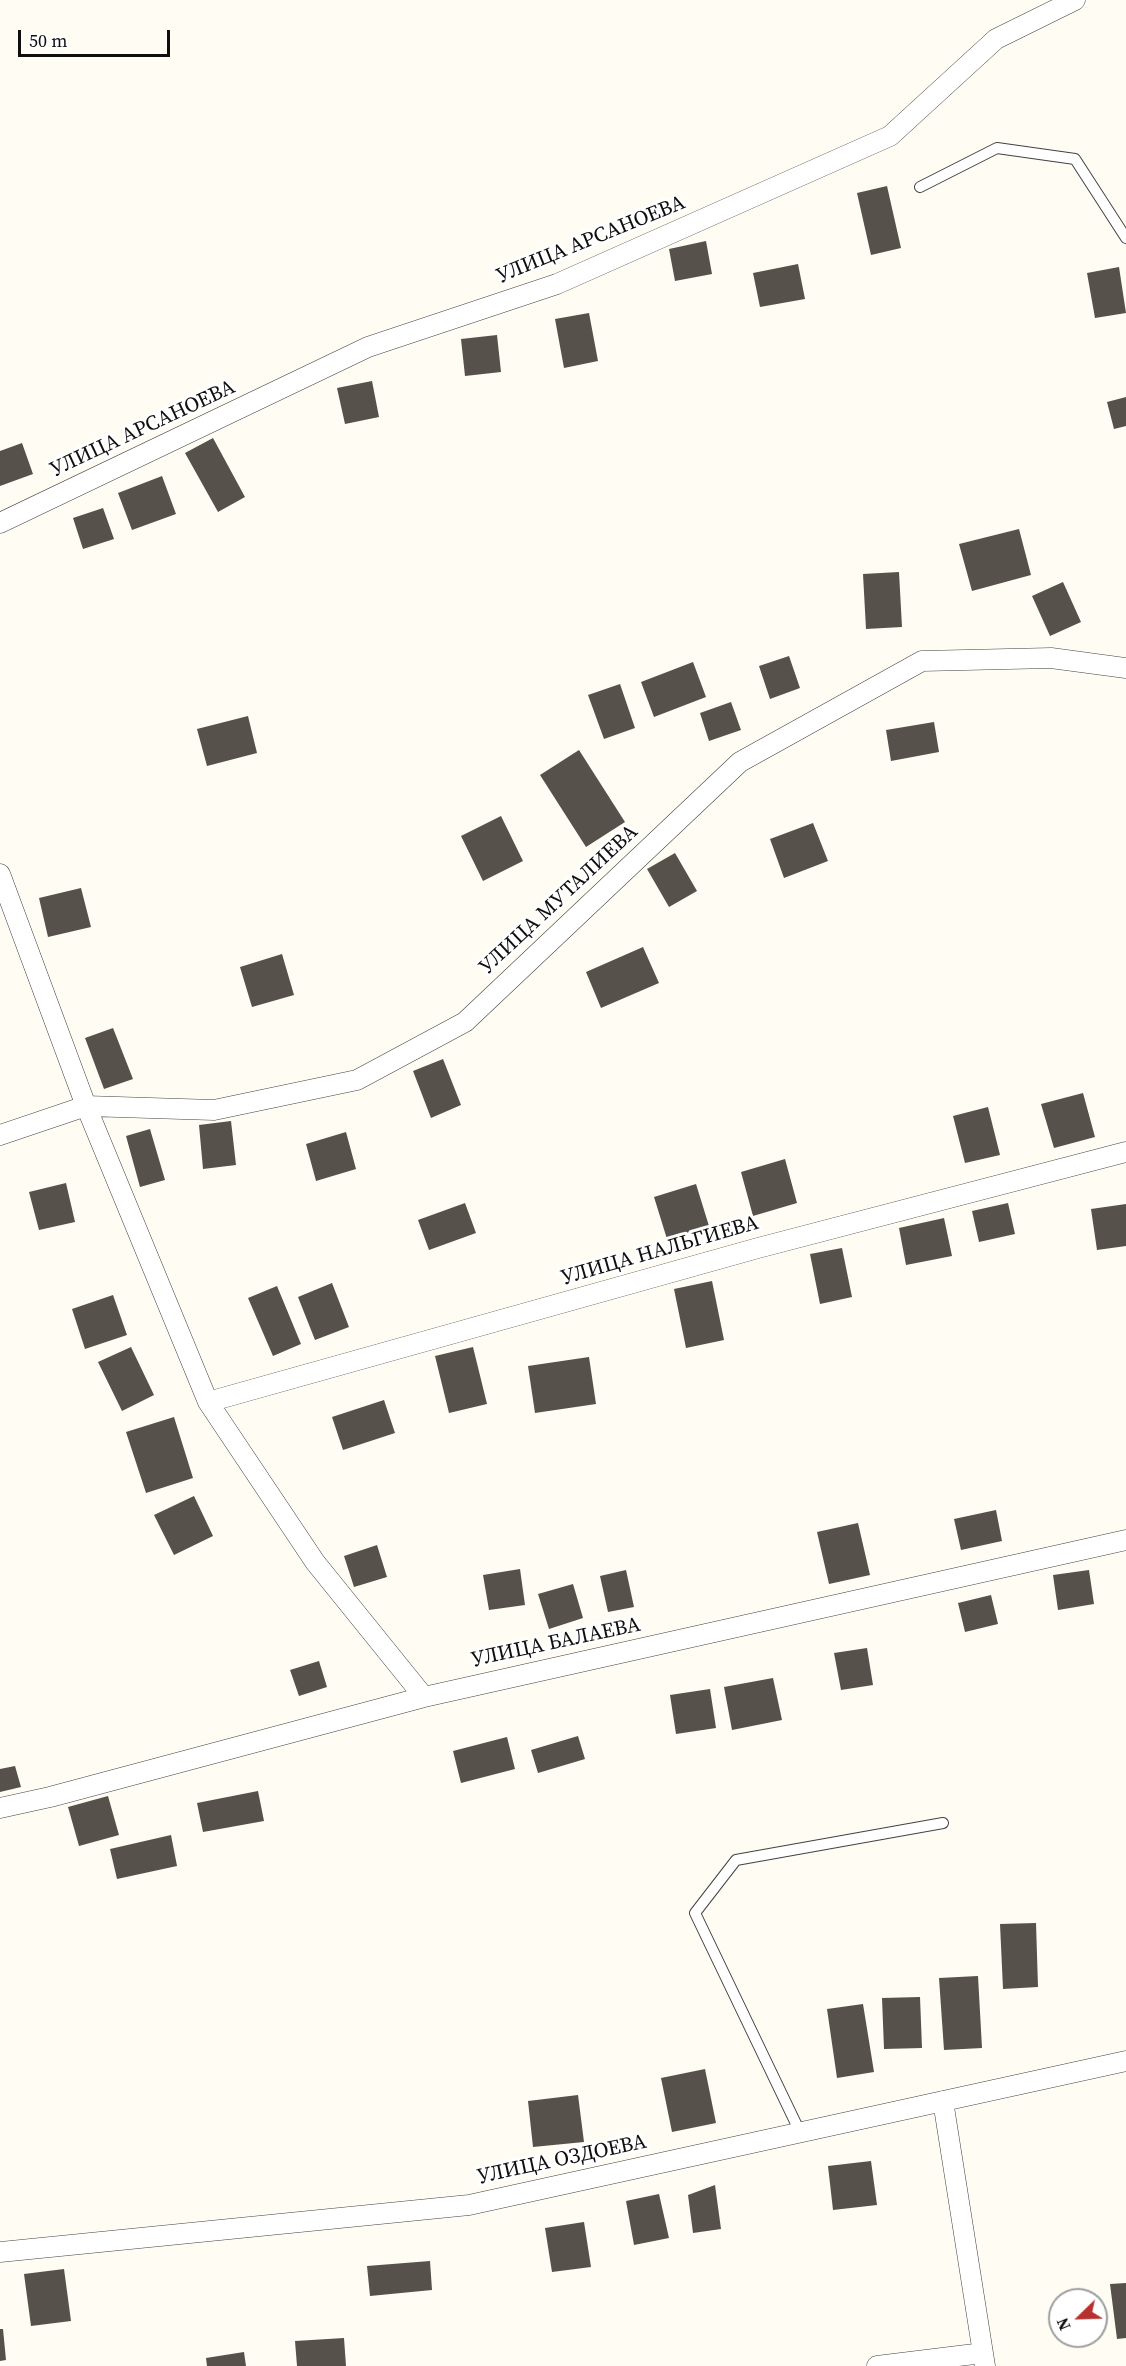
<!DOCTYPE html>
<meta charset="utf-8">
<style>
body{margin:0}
#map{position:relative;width:1126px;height:2366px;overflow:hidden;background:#fefcf3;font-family:"Source Serif 4",serif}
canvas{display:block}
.north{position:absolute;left:1048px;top:2288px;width:60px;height:60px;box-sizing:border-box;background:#fff;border:2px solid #9f9f9f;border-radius:50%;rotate:247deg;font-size:16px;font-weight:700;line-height:24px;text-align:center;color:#0f0f0f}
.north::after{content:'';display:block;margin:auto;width:21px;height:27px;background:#b63230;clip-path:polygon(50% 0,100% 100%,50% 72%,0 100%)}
.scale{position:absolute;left:18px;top:30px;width:152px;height:27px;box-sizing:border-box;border:3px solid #0f0f0f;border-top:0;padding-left:8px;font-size:18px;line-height:21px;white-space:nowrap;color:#0f0f0f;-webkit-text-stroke:4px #fff;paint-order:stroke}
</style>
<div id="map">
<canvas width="1126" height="2366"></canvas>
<div class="north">N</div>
<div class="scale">50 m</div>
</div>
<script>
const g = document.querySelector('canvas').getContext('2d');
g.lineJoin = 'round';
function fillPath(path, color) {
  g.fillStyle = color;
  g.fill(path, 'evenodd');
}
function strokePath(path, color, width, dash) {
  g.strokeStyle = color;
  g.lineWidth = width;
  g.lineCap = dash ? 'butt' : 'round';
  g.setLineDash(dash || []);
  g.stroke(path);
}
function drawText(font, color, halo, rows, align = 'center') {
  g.font = font + ' "Source Serif 4",serif';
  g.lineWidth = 6;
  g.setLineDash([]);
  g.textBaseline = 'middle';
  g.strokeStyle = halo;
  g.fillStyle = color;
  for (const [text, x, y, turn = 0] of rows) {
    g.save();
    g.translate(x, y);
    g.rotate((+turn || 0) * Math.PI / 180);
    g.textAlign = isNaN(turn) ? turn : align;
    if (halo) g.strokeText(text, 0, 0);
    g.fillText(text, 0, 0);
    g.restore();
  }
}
fillPath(new Path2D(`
 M887,186L901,248L871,255L857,193Z
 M706,241L712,274L675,281L669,249Z
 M798,264L805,299L760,307L753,273Z
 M1119,267L1126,313L1095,318L1087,273Z
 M589,313L598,361L564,368L555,319Z
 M497,335L501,372L465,376L461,339Z
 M372,381L379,417L345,424L337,388Z
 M1126,397V426L1114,429L1107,402Z
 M213,438L245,497L218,512L185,453Z
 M22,443L33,474L0,486V451Z
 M162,476L176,514L132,530L118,493Z
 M103,508L114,539L83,549L73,518Z
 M1019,529L1031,575L972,591L959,544Z
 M899,572L902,627L866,629L863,574Z
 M1063,582L1081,622L1050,636L1032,596Z
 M789,656L800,688L770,699L759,666Z
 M693,662L706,697L654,717L641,682Z
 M620,684L635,728L604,739L588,695Z
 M731,702L741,730L709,741L700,713Z
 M248,716L257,753L207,766L197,729Z
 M934,722L939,752L891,761L886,730Z
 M579,750L625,822L586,847L540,775Z
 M501,816L523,861L483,881L461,836Z
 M813,823L828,861L784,878L770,839Z
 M675,853L697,891L669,907L647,869Z
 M81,888L91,927L48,937L39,898Z
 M643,947L659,983L601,1008L586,972Z
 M282,954L294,995L252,1007L240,967Z
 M113,1028L133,1079L104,1089L85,1038Z
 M443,1059L461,1105L431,1118L413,1071Z
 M1083,1093L1095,1137L1054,1148L1041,1104Z
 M988,1107L1000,1155L965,1163L953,1116Z
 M231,1121L236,1165L203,1169L199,1125Z
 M150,1129L165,1180L140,1187L126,1136Z
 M346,1132L356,1169L316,1181L306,1144Z
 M785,1159L797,1203L753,1216L741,1172Z
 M66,1183L75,1222L39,1230L29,1192Z
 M696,1184L709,1226L667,1239L654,1197Z
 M465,1203L476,1233L429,1250L418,1220Z
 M1008,1203L1015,1234L979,1242L972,1211Z
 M1126,1204V1246L1097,1250L1091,1209Z
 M944,1218L952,1256L906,1265L899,1228Z
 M842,1248L852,1297L820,1304L810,1254Z
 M712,1281L724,1340L686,1348L674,1289Z
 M332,1283L349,1327L315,1340L298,1297Z
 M277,1286L301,1344L273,1356L248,1298Z
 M113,1295L127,1335L85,1349L72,1309Z
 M131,1347L154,1395L122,1411L98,1362Z
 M473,1347L487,1404L449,1413L435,1356Z
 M589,1357L596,1404L535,1413L528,1366Z
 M384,1400L395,1433L343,1450L332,1417Z
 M174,1417L193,1478L146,1493L126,1432Z
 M194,1496L213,1536L174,1555L154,1515Z
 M996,1510L1002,1541L961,1550L954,1519Z
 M858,1523L870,1575L829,1584L817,1532Z
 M377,1545L387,1577L354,1587L344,1556Z
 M520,1569L525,1605L489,1610L483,1575Z
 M626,1570L634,1607L608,1612L600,1576Z
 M1089,1570L1094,1604L1058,1610L1053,1575Z
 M573,1584L583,1618L549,1629L538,1594Z
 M991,1595L998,1624L965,1632L958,1603Z
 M867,1648L873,1685L841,1690L834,1653Z
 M319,1661L327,1687L299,1696L290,1670Z
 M773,1678L782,1720L732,1730L724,1687Z
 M710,1689L716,1728L676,1734L670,1695Z
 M578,1736L585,1759L538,1773L531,1750Z
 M507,1737L515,1769L461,1783L453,1751Z
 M15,1766L21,1787L0,1792V1769Z
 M258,1791L264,1821L203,1832L197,1803Z
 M108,1796L119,1835L79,1846L68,1807Z
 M171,1835L177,1866L117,1879L110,1849Z
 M1036,1923L1038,1987L1003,1989L1000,1924Z
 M978,1976L982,2048L944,2050L939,1978Z
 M920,1997L922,2048L884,2049L882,1998Z
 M863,2004L874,2072L837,2078L827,2009Z
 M705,2069L716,2123L672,2132L661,2078Z
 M578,2095L584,2142L533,2147L528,2101Z
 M871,2161L877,2205L833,2210L828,2166Z
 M715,2185L721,2229L693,2233L688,2195Z
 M659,2194L669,2238L634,2245L626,2201Z
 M584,2222L591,2267L552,2272L545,2228Z
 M430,2261L432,2290L370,2296L367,2266Z
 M64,2269L71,2321L31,2326L24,2274Z
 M1126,2283V2338L1117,2339L1110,2284Z
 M0,2329H3L6,2360L0,2361Z
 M344,2338L346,2366H297L295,2341Z
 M244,2352L246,2366H207L206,2358Z`), '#57514c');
const service = new Path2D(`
 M920,187L997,148L1075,159L1126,238
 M800,2132L695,1913L736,1860L943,1823`);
const minor = new Path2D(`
 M0,523L368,347L557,284L890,136L996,39L1075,0
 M0,874L86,1106L208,1402L315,1562L424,1697
 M0,1135L86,1106L214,1110L357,1080L465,1022L740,762L922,661L1051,658L1126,668
 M208,1402L758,1248L1126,1152
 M0,1808L50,1797L424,1697L1126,1540
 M943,2101L985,2366
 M0,2252L469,2205L1126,2061
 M877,2366L983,2353`);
strokePath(service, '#424242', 12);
strokePath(minor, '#424242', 21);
strokePath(service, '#fff', 10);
strokePath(minor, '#fff', 20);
drawText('21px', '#0f0f0f', '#fff', [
 ["УЛИЦА АРСАНОЕВА",591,240,-22],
 ["УЛИЦА АРСАНОЕВА",143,429,-25],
 ["УЛИЦА МУТАЛИЕВА",559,900,-43],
 ["УЛИЦА НАЛЬГИЕВА",660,1251,-16],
 ["УЛИЦА БАЛАЕВА",556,1643,-12],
 ["УЛИЦА ОЗДОЕВА",562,2160,-12]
]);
</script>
